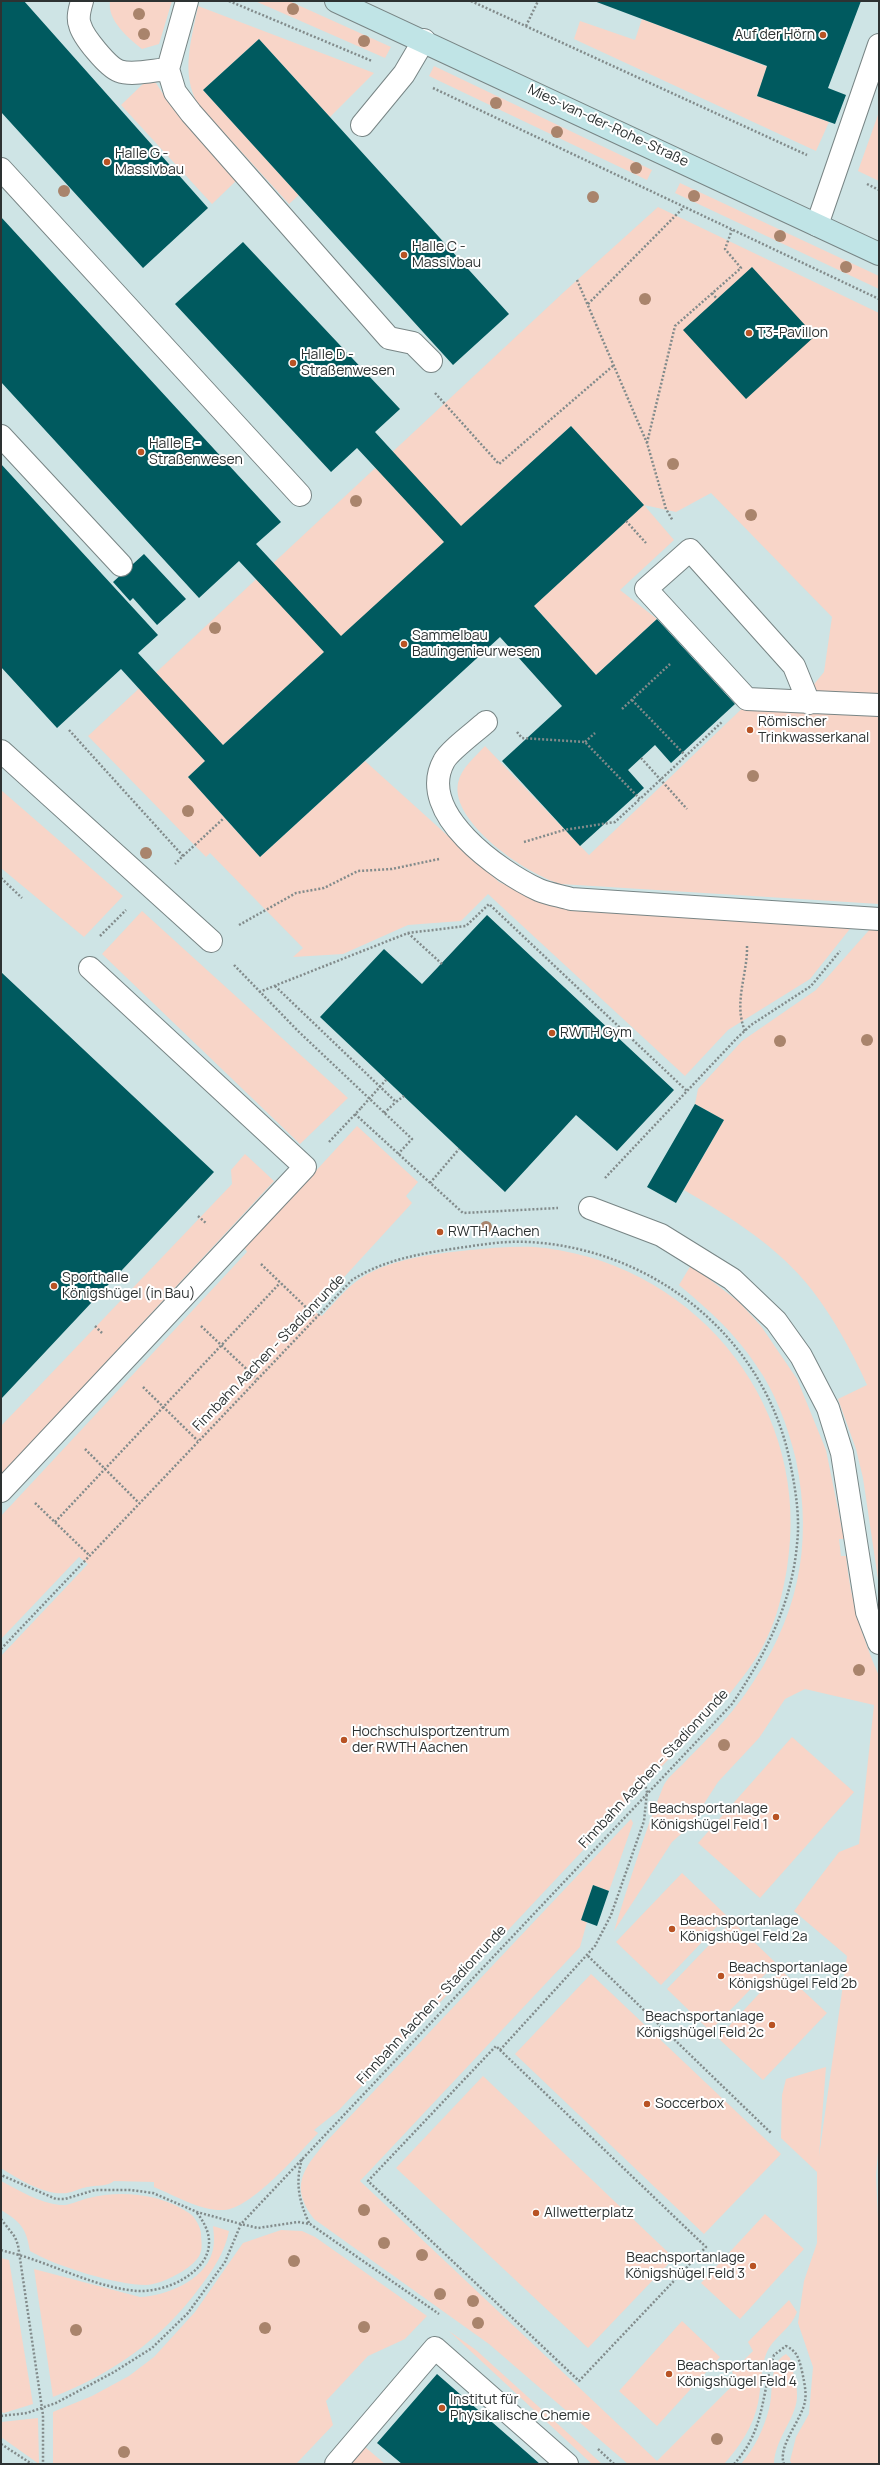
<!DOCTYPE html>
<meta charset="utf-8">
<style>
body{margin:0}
#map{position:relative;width:880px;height:2465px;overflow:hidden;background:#e1efef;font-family:Manrope,sans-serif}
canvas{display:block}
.frame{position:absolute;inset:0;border:2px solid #2d3232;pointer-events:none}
</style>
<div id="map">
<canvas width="880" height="2465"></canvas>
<div class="frame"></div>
</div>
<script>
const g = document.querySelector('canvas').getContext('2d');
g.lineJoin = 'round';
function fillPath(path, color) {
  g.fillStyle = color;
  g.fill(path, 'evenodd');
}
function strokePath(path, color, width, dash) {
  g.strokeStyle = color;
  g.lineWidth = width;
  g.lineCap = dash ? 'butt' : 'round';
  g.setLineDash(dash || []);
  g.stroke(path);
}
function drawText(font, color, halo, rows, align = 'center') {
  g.font = font + ' Manrope,sans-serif';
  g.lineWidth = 4;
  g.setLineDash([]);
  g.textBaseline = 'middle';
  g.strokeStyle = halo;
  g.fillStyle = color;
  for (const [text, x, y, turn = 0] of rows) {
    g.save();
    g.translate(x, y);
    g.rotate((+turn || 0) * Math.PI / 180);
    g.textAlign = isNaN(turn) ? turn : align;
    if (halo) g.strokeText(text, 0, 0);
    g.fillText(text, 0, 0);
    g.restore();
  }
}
fillPath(new Path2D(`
 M1,1H879V2464H1Z`), '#cee4e5');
fillPath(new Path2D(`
 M110,1H172L159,44L142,49C128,38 107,20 110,1Z
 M255,1H289L391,47L385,58Z
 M198,6L374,73L330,117L259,39L203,90L299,195L289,204L198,104C180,73 192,38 198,6Z
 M642,19L768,67L757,96L829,122L816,151L574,39L580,21L635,40Z
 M434,66L652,170L647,180L429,76Z
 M150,81L156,83L170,105L237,180L212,204L121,105L144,83Z
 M879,112V181L858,171Z
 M680,183L879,276V289L675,193Z
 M658,207L879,313V904L561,884C528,875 450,823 458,783C461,768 476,756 485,746L589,855L754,697L811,688L824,672L832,617L711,493L676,512L644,505L674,540L620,590L657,619L596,675L534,606L643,505L571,426L188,777L260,857L365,761L499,882L564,909L853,925L810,979L728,1030L685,1076L488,894L461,921L408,925L343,954L293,957L303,948L210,853L206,857L88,736L565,291Z
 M1,790L123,896L84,937L1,868Z
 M142,911L348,1098L300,1144L102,954Z
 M871,928H879V1586L863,1478L856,1449L838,1399L867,1385C852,1351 834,1319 812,1290C780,1248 729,1216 684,1190L724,1120L695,1104L698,1089L742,1041L816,990Z
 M357,1126L418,1182L406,1196L412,1203L313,1311L322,1316C334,1303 346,1288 361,1278C392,1258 435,1254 470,1250C494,1248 521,1245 545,1248C702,1268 813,1412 787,1568C783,1592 777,1618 766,1640C756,1661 742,1678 728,1696L338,2111L314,2130L318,2133C300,2152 251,2209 224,2210C200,2211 176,2196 154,2187V2182L114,2181C106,2187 97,2185 87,2187C80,2188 74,2192 67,2193C46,2196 18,2179 1,2168V1656L88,1564L79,1557L1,1639V1516L247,1252L245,1248Z
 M245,1154L274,1181L1,1475V1426L232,1184L231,1170Z
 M691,1265L739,1302L761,1326L797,1379L826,1450L844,1539H839L841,1556H846C850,1599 862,1637 879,1676V2141L876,2175L879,2241V2464H792L790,2461L796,2437L809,2414L813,2367L798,2323L804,2281L817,2243V2172L781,2138L782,2095L786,2079L826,2067L819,2156L847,1956L794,1911L839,1852L859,1844L874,1705L805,1689L785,1699L759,1738L718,1782L689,1827L672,1842L614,1931C629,1883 644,1834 663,1787C666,1779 676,1771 682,1765C704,1742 728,1719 746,1693C797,1620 814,1548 796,1460C788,1427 776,1393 756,1365C735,1333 708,1309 679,1285Z
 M792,1737L854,1792L760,1898L698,1843Z
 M631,1819L633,1823L609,1891L593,1885L581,1920L587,1922L580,1947L360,2181L657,2461L737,2381L732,2372L753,2351L748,2342L789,2300L797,2312C791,2328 778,2334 769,2348C760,2363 762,2386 758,2403C753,2427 740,2446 724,2464H628L489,2344L314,2219C290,2187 302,2171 324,2144Z
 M682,1873L727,1916L661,1985L616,1942Z
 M732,1921L776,1963L710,2031L667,1989Z
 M781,1970L827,2013L763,2080L718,2038Z
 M591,1974L781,2154L704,2234L515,2054Z
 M483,2076L674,2258L588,2348L396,2168Z
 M1,2181C18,2190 40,2203 60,2205C70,2206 79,2200 89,2198C121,2190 161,2194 189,2213C195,2217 200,2226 201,2233C201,2241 203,2247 200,2254C195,2268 160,2285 146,2285C117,2285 55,2266 30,2251C26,2228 21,2222 1,2210Z
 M765,2214L804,2249L740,2319L701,2283Z
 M213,2226L229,2231C225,2252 213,2270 200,2287C162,2339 112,2374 53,2397L34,2269L140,2297C165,2296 204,2281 212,2253C215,2244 214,2235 213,2226Z
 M281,2230L302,2231L315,2237L427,2316L405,2339L368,2356L326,2401L333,2425L296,2464H53V2412L92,2396L129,2376L154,2357L195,2312L243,2243Z
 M1,2258L9,2260L33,2404L4,2413L1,2412Z
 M682,2321L720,2357L657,2426L619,2391Z
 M449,2331L476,2350L602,2464H592Z
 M786,2354L790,2358C792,2370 797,2383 797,2394C798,2417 775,2437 774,2464H741C755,2448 764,2428 769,2409C774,2392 768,2364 786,2354Z
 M38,2418L39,2464L1,2437V2422Z
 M364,2446L385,2464H349Z`), '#f8d5c8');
fillPath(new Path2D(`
 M1,1H24L208,208L143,268L1,112Z
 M594,1H861L828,88L846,95L835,124L757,96L767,66Z
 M259,39L509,314L453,365L203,90Z
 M1,217L281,522L256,544L341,636L444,542L357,448L331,472L175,304L243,242L400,409L375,432L461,526L571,426L644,505L534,606L596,675L657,619L735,704L671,763L655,745L628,770L644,788L580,846L502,761L562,706L500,637L260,857L188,777L205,761L121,669L57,728L1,667V464L158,635L138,653L223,745L324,652L239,561L199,598L1,382Z
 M752,267L815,336L746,399L683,330Z
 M144,554L186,599L157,625L133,598L130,601L113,582Z
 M487,915L674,1090L617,1151L576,1115L505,1192L320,1017L384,949L422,984Z
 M1,972L214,1172L1,1399Z
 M695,1104L724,1120L676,1203L647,1187Z
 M593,1885L609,1891L597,1926L581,1920Z
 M437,2374L540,2464H402L377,2443Z`), '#005a5f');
const lane = new Path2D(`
 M82,1C80,8 77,18 80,25C83,37 108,67 119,71C132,76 154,70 168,69
 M187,1L168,69L175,92L191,113L389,338L413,343L431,361
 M362,125L404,74L424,40
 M1,169L300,495
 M817,225L879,45
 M1,436L121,565
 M809,703L794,666L690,550L646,589L747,699L879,705
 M486,722C476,731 449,751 444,761C415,813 500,872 539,890C549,894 561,896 571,899L879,919
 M1,751L211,941
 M590,1208L661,1235L732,1279L776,1321L801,1356L828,1408L842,1453L867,1612L879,1643
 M1,1491L305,1167L90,968
 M336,2464L435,2348L567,2464`);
const secondary = new Path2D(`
 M336,1L879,254`);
strokePath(lane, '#788585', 24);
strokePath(secondary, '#788585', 24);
strokePath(new Path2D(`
 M229,1L372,61
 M471,1L807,155
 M526,26L538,1
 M433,88L879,299
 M867,184L879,190
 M577,280L647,443L666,509L673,521
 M712,293L717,299
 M588,304L684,207
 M435,393L499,464L614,365
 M647,443L675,326L741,268L725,249L732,230
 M626,521L646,543
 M632,700L686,756
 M622,709L670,664
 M69,730L183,856L175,864
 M517,732L522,738L585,742L640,799L723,721
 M585,742L595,733
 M524,842L564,830L615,822L640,799
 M183,856L224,818
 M1,878L22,898
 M239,925L296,893L324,888L358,871L392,869L439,859
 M408,933L442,964
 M100,936L126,910
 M234,965L298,1031L412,1139L398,1154
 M275,986L396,1102L404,1096
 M259,992L408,933L466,926L489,904L687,1091
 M745,1031C733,1002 748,974 747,945
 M384,1113L396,1102
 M355,1114L463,1213L558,1208
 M329,1142L361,1108
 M605,1178L737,1038L751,1025L811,986L840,951
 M430,1183L459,1149
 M198,1216L207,1224
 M261,1264L316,1317
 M95,1326L102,1333
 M201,1326L257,1379
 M143,1387L198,1441
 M85,1449L139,1503
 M35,1503L89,1555
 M55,1522L280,1283
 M1,1649L352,1280C388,1257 431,1252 472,1246C491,1243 510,1241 529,1242C657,1249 768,1341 791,1467C796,1492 800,1519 797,1544C792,1604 765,1655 732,1704L241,2224L197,2212L153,2193L130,2190H95L65,2199H56L1,2175
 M588,1956L771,2133
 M500,2050L706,2247L579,2381L368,2181L496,2046L500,2050L595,1946L611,1915L644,1821L647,1792L645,1784
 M302,2159C295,2183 299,2201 309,2223
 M1,2219L15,2237L18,2245L43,2415V2464
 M1,2250C7,2252 13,2253 19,2255C57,2266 97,2288 138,2291C161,2292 191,2280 204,2260C214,2243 208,2227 197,2213
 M1,2416L27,2413L56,2403L114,2372L152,2348L188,2313L225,2262L241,2224L258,2228L298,2222L310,2224L439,2314
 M1,2444L32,2464
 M598,2449L614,2464
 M734,2464C765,2430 761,2396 774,2355L786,2346C796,2351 798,2356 801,2367C803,2376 807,2392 805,2401C802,2420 777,2446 784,2464`), '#828b8b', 2.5, [2, 2]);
strokePath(lane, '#fff', 22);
strokePath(secondary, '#c0e4e6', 22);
strokePath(new Path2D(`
 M641,758L687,809
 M361,1108L386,1080`), '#828b8b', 2.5, [2, 2]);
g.fillStyle = '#a9846c';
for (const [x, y] of [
 [293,9],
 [139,14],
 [144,34],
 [364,41],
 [496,103],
 [557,132],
 [636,168],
 [64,191],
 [694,196],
 [593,197],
 [780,236],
 [846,267],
 [645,299],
 [673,464],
 [356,501],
 [751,515],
 [215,628],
 [753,776],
 [188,811],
 [146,853],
 [867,1040],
 [780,1041],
 [486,1227],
 [859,1670],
 [724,1745],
 [364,2210],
 [384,2243],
 [422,2255],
 [294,2261],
 [440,2294],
 [473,2301],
 [478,2323],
 [364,2327],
 [265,2328],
 [76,2330],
 [717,2439],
 [124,2452]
]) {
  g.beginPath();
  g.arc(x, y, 6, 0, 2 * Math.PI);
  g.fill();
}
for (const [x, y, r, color] of [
 [823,35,4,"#b85324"],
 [107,162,4,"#b85324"],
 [404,255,4,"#b85324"],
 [749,333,4,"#b85324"],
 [293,363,4,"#b85324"],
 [141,452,4,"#b85324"],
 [404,644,4,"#b85324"],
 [750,730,4,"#b85324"],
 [552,1033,4,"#b85324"],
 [440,1232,4,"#b85324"],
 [54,1286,4,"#b85324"],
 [344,1740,4,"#b85324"],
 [776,1817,4,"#b85324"],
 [672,1929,4,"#b85324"],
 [721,1976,4,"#b85324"],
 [772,2025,4,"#b85324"],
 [647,2104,4,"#b85324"],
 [536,2213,4,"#b85324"],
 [753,2266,4,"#b85324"],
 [669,2374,4,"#b85324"],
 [442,2408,4,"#b85324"]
]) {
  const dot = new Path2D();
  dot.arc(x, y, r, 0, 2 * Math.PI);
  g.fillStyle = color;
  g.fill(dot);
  strokePath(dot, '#fff', 1.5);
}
drawText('14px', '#2d3232', '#fff', [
 ["Auf der Hörn",815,35,"right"],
 ["Halle G -",115,154],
 ["Massivbau",115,170],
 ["Halle C -",412,247],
 ["Massivbau",412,263],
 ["T3-Pavillon",757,333],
 ["Halle D -",301,355],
 ["Straßenwesen",301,371],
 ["Halle E -",149,444],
 ["Straßenwesen",149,460],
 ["Sammelbau",412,636],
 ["Bauingenieurwesen",412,652],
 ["Römischer",758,722],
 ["Trinkwasserkanal",758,738],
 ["RWTH Gym",560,1033],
 ["RWTH Aachen",448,1232],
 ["Sporthalle",62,1278],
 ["Königshügel (in Bau)",62,1294],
 ["Hochschulsportzentrum",352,1732],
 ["der RWTH Aachen",352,1748],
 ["Beachsportanlage",768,1809,"right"],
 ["Königshügel Feld 1",768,1825,"right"],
 ["Beachsportanlage",680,1921],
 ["Königshügel Feld 2a",680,1937],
 ["Beachsportanlage",729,1968],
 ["Königshügel Feld 2b",729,1984],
 ["Beachsportanlage",764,2017,"right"],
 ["Königshügel Feld 2c",764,2033,"right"],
 ["Soccerbox",655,2104],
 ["Allwetterplatz",544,2213],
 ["Beachsportanlage",745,2258,"right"],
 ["Königshügel Feld 3",745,2274,"right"],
 ["Beachsportanlage",677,2366],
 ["Königshügel Feld 4",677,2382],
 ["Institut für",450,2400],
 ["Physikalische Chemie",450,2416]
], 'left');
drawText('14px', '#2d3232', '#fff', [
 ["Mies-van-der-Rohe-Straße",608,126,25],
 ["Finnbahn Aachen - Stadionrunde",269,1353,-46],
 ["Finnbahn Aachen - Stadionrunde",654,1769,-47],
 ["Finnbahn Aachen - Stadionrunde",432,2005,-47]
]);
</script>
